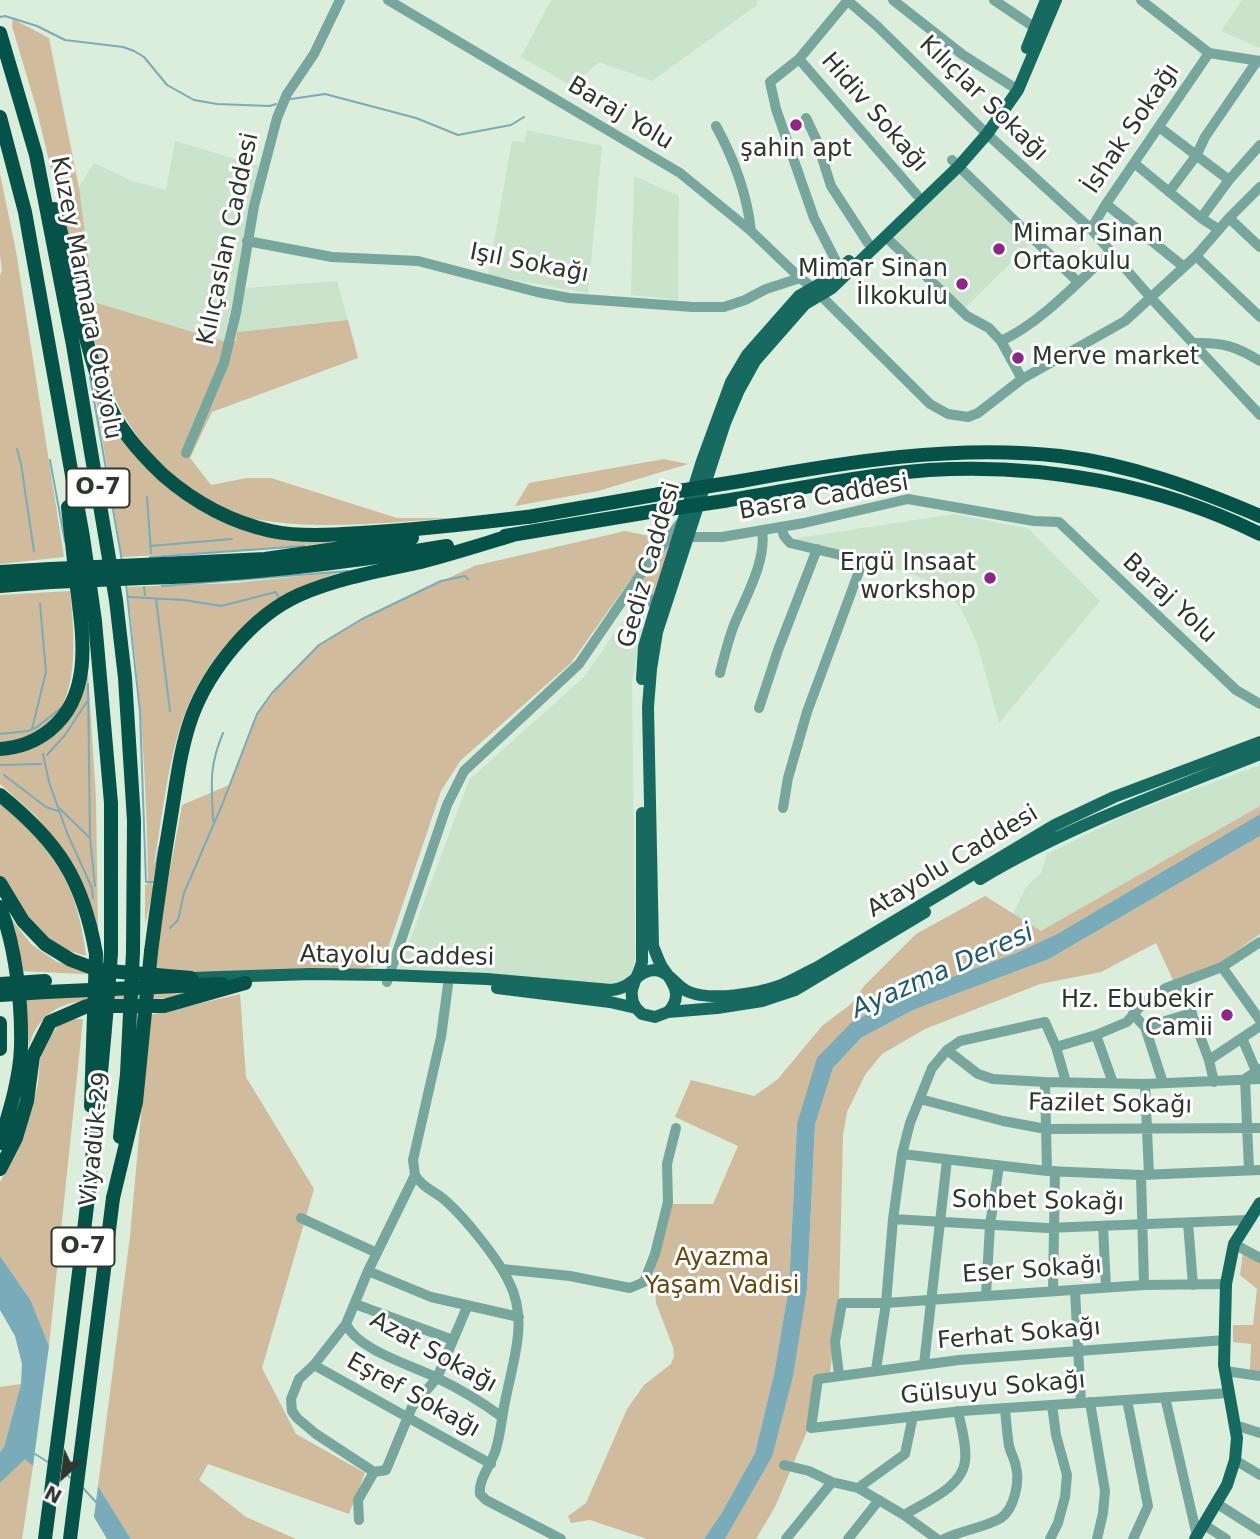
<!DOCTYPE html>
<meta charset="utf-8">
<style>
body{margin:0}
#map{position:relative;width:1260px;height:1539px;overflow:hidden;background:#daeedb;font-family:"DejaVu Sans",sans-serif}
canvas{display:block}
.north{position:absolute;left:28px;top:1441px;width:70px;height:70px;-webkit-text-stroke:5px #fff;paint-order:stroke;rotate:208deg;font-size:19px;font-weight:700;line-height:28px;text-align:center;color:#2f362f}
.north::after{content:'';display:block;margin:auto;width:24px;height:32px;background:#2f362f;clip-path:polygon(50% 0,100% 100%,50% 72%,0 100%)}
</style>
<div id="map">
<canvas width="1260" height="1539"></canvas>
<div class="north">N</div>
</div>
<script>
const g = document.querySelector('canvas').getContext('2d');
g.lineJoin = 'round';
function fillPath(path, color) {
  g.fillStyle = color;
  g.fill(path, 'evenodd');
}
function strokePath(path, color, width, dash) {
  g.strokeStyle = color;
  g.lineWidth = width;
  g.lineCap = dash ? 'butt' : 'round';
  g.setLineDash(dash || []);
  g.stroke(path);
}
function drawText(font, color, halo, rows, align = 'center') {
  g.font = font + ' "DejaVu Sans",sans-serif';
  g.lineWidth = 6;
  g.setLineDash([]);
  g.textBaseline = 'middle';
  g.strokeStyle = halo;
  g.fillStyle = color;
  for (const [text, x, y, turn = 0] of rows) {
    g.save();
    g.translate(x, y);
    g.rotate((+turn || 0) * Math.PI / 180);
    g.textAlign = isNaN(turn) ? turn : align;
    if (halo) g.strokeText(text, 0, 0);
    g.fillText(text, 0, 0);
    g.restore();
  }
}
fillPath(new Path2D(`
 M551,0H757V5L652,81L599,62L572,86L521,57Z
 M1242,0H1260V48L1221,31Z
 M527,130L602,146L588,293L488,275L512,141L525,142Z
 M175,141L259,166L226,342L94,302L78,189L94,163L132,181L166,190Z
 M957,171L1032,242L964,309L891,235Z
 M634,176L679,196L678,300L631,295Z
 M337,281L348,320L237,332L244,288Z
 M954,514L1029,529L1100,601L999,723L978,646L961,608L944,591L924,579L858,555L799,542L798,538Z
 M639,598L646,609L632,681L635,960L631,976L609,987L397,975L469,780L584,677Z
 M1260,765V806L1041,932L1013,914L1026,887L1041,873L1047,854L1128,814Z`), '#cae3cb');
fillPath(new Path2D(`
 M13,19L49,38L79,188L94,302L226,342L236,341L237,332L348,320L358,358L212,412L190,458L211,485L247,478H271L397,518H457C390,522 320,531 254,519C232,514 209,501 191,489C128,444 104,386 88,313H86L36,107L12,26Z
 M0,174L16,251L64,557L0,564V275L2,271L0,255Z
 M93,383L162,483L300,541L339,542L257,550L122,557Z
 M664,459L688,464L598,491L515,506L529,483Z
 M625,531L660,538L571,663L461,760L441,791L383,963C362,973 332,971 309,971C258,973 207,973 156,970L158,934L182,805L229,785L257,714L288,675L319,645L362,619L474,566Z
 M673,534L653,597L633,590Z
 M341,572C269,594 210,645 184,716C167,763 163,815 154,863L157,864L152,885L154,886L145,924V885L148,884C147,784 140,686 127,587L234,583Z
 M70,591C76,649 84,740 0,742V595Z
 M88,673L96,798L98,933L66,854L35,815L0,784V756C56,749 72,724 88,673Z
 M0,804C54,849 78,885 86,956L58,947L33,925L0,876Z
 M1260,806V814L1057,934L1016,953L899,997L852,1022L797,1124L789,1287L774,1374L755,1453L721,1514L704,1539H647L590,1520L571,1523L568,1516L586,1503L627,1409L644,1385L671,1364L674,1356L673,1347L656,1303L654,1272L655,1254L672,1204H713L738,1146L675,1117L691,1080L754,1096L777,1080L822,1026L851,1004L865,985L916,934L985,896L1041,931Z
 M1260,836V934L1220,963L1173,980L1156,943L1101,972L1040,984L925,1029L882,1054L865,1075L847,1112L843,1135L839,1300L830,1373L816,1376L808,1429L775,1507L756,1539H725L772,1457L807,1289L815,1125L833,1068L861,1038L913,1010L1049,959Z
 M6,912L31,944L57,962L123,976L21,971Z
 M196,989C186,992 175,997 165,998C114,1003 46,984 29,1046L26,999Z
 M240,994L246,1077L314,1189L262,1368L296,1434L365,1473L349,1514L208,1464L199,1480L246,1517L296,1539H131L98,1486L130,1236L150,1015Z
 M72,1019H83L49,1346L31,1301L0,1256V1182L24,1136L38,1084L40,1059L45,1043L60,1023Z
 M1243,1252L1260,1261V1371L1250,1370L1251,1344L1233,1342V1325H1253L1257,1289L1240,1275Z
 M21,1384L4,1447L0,1452V1387Z
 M25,1458L33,1466L22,1539H0V1483Z`), '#d0bb9c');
fillPath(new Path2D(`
 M1260,814V836L1049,959L913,1010L861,1038L833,1068L815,1125L807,1289L793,1376L772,1457L725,1539H704L721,1514L755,1453L774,1374L789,1287L797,1124L817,1058L852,1022L899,997L1016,953L1057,934Z
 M0,1256L31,1301L49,1346L33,1466L25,1459L0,1483V1452L4,1447L21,1384L22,1364L15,1336L0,1310Z
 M98,1486L131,1539H107L94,1517Z`), '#79abb8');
strokePath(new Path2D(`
 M0,17L5,16L37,26L65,40L123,47L134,51L144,57L167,85L194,100L217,104L270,106L276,104
 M291,99L325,94L416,118L458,135L511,125L524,117
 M90,377L122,561
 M17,449L21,464L34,551
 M50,460L65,542
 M147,497L151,553
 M150,546L232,539
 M150,557L304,546
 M126,584L140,712L146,882H153
 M162,586L348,571L340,573
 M144,587L145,595
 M129,597L184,600L221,606L276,592L278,597
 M156,599L170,711
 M88,684L90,838L95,886
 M32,729L46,672L40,604
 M0,734L28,731L37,727L61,708
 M43,754L49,782L67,833L92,888L93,898
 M47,755L65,735L88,700
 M0,765L41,764
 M4,775L46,807L58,811
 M58,807L89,837
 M213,821C212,785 208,769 223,733
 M156,864L159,847
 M170,928L178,920L184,893L222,805L257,714L272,693L319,645L362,619L441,581L465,576L468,579
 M35,1454L48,1462
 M61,1471L71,1478
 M83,1488L96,1502`), '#79abb8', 2);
strokePath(new Path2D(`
 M388,0L680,173L751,231L800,278L813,288L930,404L948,414L968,417L978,413L1022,379L1125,321L1196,256L1229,218L1260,187
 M847,0L877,26L987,134L1091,229L1151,298L1260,415
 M893,0L963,55L1018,90
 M994,0L1034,27
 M1141,0L1209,53L1260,61
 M799,59L917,195
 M806,118L816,139L831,186L868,243
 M716,126C734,159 747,193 751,231
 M1159,127L1229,180
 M952,160L1078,282
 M1134,163L1201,218L1218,229
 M1169,192L1196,156L1205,137L1257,61
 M1106,204L1184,267
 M1201,218L1229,180L1260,145
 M1229,218L1260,247
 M1091,229L1106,204L1209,53
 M886,237L967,316L989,328L1001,341L1022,379
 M247,241L332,257L418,261L537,292L569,298L693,307H724L745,300L766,289L800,278
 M1196,256L1260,317
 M840,269L814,218L776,109L770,82L799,59L848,0
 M1001,341C1043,321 1076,283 1111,252
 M1195,343C1223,342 1237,347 1260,361
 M186,453L224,363L236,313L254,206L277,118L287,94L314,54L340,0
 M781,527L784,536L790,543L857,559L861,566L807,712L788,778L783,808
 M682,537H722L804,523L908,499L1034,521L1059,522L1236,690L1260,704
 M626,598L639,592L649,598L656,608
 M720,673C724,657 728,641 734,625C745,598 767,561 762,530
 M759,708L778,650L817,549
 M1222,967L1260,1020
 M387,982L447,805L464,771L579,664L644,569L680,523
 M1180,983L1209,1060L1214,1082
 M448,985L441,1037L413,1160L415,1175L368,1271L346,1324L314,1365L299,1379L291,1399L292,1411L297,1418L316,1434L374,1472L386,1470L412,1407L437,1378L467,1307
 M1133,1014L1145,1027L1163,1083
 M1145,1027L1192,1013
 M1096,1035L1113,1083
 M1242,1038L1256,1071
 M1056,1047L1066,1082
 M947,1050L978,1074L993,1079L1045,1082L1047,1171L902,1154L910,1123L932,1068L947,1050L960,1041L1045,1022L1056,1047L1096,1035L1127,1022L1144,1002L1166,988L1222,967L1260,942
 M1209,1060L1260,1026
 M1045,1082L1145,1084L1260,1079
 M1145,1084L1149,1175
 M920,1099L1003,1121L1046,1129L1260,1128
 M902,1154L893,1219L1047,1228L1248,1220
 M1249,1170L1245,1079L1260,1069
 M1047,1171L1141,1175L1260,1170
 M415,1175C422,1188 437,1192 447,1202C466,1219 498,1259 509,1282C528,1319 514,1358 506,1397C502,1414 501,1432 496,1449C492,1464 478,1479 480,1494L486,1500L561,1539
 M1141,1175L1144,1285
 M301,1218L377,1253
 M1188,1223L1193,1285
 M1103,1226L1106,1287
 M1234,1244L1260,1258
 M502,1269L570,1276L630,1288L644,1282L655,1254L668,1202L667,1164L676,1128
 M368,1271L431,1297L519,1317
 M1053,1291L1055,1171
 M1075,1291L1081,1403
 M986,1295L990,1225L999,1166
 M355,1304L453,1340
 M346,1324C358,1350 411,1365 435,1377C458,1388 482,1402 502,1417
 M1225,1340L959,1360L818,1379L811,1428L962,1411L1229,1393
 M924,1364L947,1160
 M314,1365L491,1464
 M876,1370L886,1303L893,1219
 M1225,1371L1260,1376
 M839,1375L835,1342L842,1303H886L1144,1285L1226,1284
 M1165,1397L1197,1536
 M1127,1400L1148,1506L1133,1539
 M1090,1402L1105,1491L1103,1513L1097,1539
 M1235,1425L1260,1433
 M1235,1460L1260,1475
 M784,1465L809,1471L832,1482L858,1488L904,1515L937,1539
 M858,1488L905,1454L913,1416
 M1216,1503L1260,1531
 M904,1515C925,1502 962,1488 965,1461C967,1446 961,1426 958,1411
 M359,1520L358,1500L374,1472
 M1203,1524L1226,1539
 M786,1539L832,1482
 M848,1539L879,1500
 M944,1539C962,1530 984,1528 1001,1518C1014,1509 1020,1482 1016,1467C1015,1460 1011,1454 1009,1446C1007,1433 1006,1421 1005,1408
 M1050,1539L1058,1523L1065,1497L1067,1475L1056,1435L1052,1405`), '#77a69d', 10);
strokePath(new Path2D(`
 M1027,48L1046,0
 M642,679L644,647L652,620L702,461L731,382L747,355L799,296L825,281L849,261
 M980,879C1068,826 1165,792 1260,754
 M191,978L310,974L389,975L487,979L611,990C634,988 636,971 654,970C669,970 676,987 689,992C712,1001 757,994 779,986C792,981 805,973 818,967L1055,825L1114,797L1260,742
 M497,988L610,1002L636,1008L642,1014L655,1017L668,1012L717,1008L762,1001L795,990L925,912
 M636,1008C625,991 638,979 642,962V813
 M668,1012C684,996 673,982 662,967C658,960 656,953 653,946L648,707L651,669L657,632L725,423L739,390L755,361L805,304L832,288L959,166L987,134L1018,90L1056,0
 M1195,1539L1227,1485L1235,1460L1237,1438L1224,1365L1226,1284L1234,1244L1260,1203`), '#166a5f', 12);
strokePath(new Path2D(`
 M0,33L36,155L73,345L116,600L125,678L134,821L133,952
 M0,117L25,212L83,537L95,621L111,803V953
 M54,209C74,270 80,335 104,394C116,426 139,452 163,475C194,502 230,522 271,531C299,537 332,535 361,533C419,530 477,523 535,516
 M741,481C846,462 954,444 1060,456C1129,464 1197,489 1260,516
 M724,501C792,490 861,475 929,470C1040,463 1160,484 1260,534
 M528,517L660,494
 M505,536L655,511
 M142,565L265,559L412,538
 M0,572L50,569
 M143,578C245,575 346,563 447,546
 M0,586L51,582
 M0,749C18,748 35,742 50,730C93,695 83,637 77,588C74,561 71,534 68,507
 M0,795C58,842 83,879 96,954
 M0,883L23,921L45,944L71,960L98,970L191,978
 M0,907C16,947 22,1004 21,1047C20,1079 9,1113 0,1143
 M151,952C157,905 164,857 172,810C177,779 181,746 192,716C209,670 252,616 299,595C338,578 379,571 421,562C452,554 483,544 513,535
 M46,992L222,984
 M0,1023V1049
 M0,1169L16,1138L27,1101L33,1056L50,1022L87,1006H164L245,983
 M70,1539L113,1198`), '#055248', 14);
strokePath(new Path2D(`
 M660,494L741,481
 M655,511L724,501
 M50,569L142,565
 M51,582L143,578
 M0,984L45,981
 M0,995L46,992
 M91,1106L96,954
 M120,1137L127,1074L133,952
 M113,1198L136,1102L151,952
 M45,1539C70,1344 97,1150 111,953`), '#055248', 14);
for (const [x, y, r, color] of [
 [796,125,7,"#902488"],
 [999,249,7,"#902488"],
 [962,284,7,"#902488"],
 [1018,358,7,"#902488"],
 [990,578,7,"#902488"],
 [1227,1015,7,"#902488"]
]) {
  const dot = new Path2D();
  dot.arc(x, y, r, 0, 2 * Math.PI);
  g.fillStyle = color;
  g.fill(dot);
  strokePath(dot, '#fff', 2.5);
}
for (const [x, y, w] of [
 [98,488,63],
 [83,1247,63]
]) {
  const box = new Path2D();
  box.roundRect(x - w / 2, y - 19.5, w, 39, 5);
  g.fillStyle = '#fff';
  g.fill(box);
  strokePath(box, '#2f362f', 2);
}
drawText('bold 23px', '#2f362f', null, [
 ["O-7",98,488],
 ["O-7",83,1247]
]);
drawText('24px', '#2f362f', '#fff', [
 ["Kılıçlar Sokağı",983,99,44],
 ["Hidiv Sokağı",874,113,49],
 ["Baraj Yolu",620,114,31],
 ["İshak Sokağı",1132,129,-56],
 ["Kılıçaslan Caddesi",229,239,-78],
 ["Işıl Sokağı",529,264,11],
 ["Kuzey Marmara Otoyolu",85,298,79],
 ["Basra Caddesi",824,498,-10],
 ["Gediz Caddesi",650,565,-74],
 ["Baraj Yolu",1169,599,43],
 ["Atayolu Caddesi",953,862,-31],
 ["Atayolu Caddesi",397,957,1],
 ["Fazilet Sokağı",1110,1105,1],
 ["Viyadük-29",96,1139,-84],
 ["Sohbet Sokağı",1038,1202,1],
 ["Eser Sokağı",1032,1271,-4],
 ["Ferhat Sokağı",1019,1335,-5],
 ["Azat Sokağı",433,1353,29],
 ["Gülsuyu Sokağı",993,1389,-5],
 ["Eşref Sokağı",413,1396,29]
]);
drawText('24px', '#2f362f', '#fff', [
 ["şahin apt",796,150,"center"],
 ["Mimar Sinan",1013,235,"left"],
 ["Ortaokulu",1013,263,"left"],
 ["Mimar Sinan",948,270],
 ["İlkokulu",948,298],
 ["Merve market",1032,358,"left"],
 ["Ergü Insaat",976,564],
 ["workshop",976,592],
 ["Hz. Ebubekir",1213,1001],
 ["Camii",1213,1029]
], 'right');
drawText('24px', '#6a480a', '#fff', [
 ["Ayazma",722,1259],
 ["Yaşam Vadisi",722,1287]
]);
drawText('italic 26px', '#1a5d6c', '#fff', [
 ["Ayazma Deresi",943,972,-24]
]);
</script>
